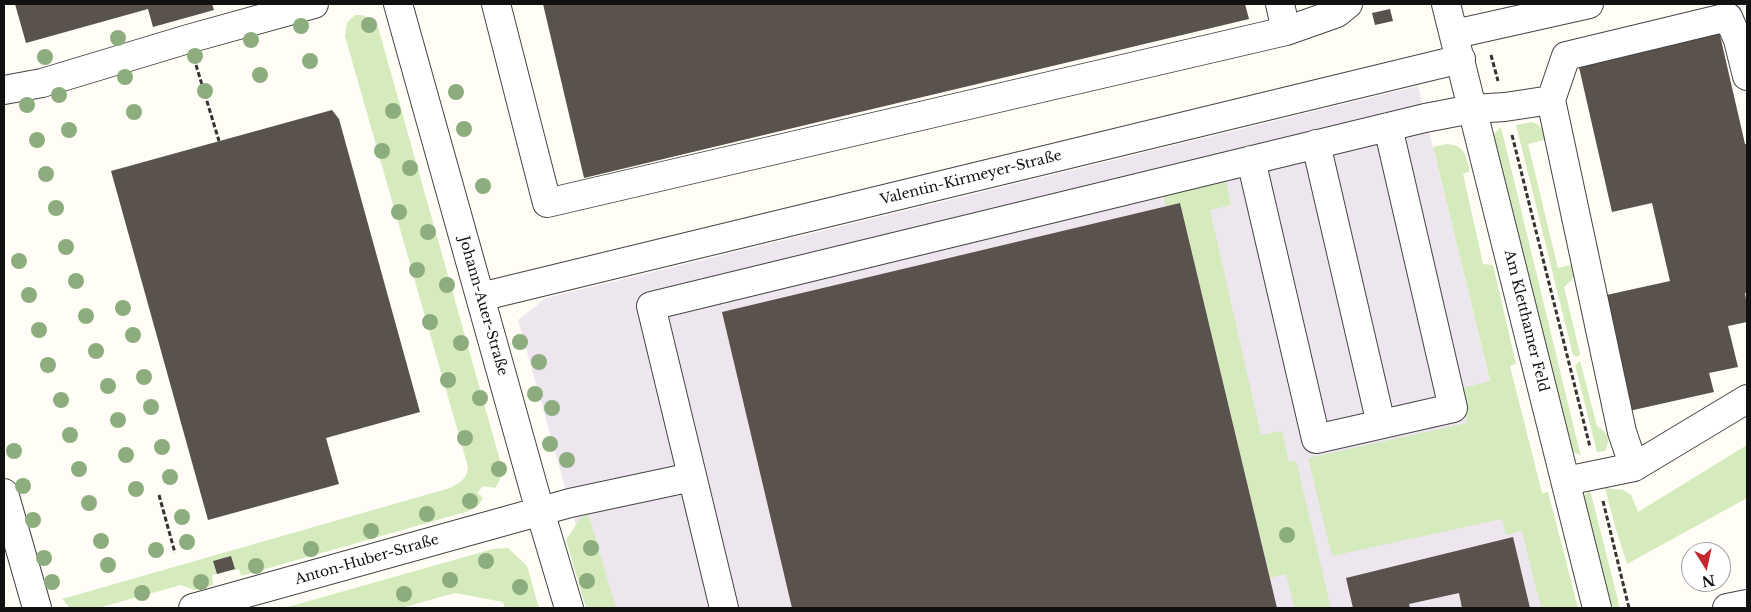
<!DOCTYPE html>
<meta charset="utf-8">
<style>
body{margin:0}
#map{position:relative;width:1751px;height:612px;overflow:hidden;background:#fffdf5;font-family:"Libre Baskerville",serif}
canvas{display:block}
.frame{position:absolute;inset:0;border:5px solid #111;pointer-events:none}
.north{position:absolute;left:1681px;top:542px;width:50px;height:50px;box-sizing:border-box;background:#fff;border:1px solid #a0a0a0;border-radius:50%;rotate:170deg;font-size:14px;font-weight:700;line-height:20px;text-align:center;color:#111}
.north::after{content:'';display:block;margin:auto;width:18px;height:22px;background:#c4262e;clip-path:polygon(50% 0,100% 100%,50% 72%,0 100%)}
</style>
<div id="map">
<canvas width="1751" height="612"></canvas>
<div class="frame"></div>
<div class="north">N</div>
</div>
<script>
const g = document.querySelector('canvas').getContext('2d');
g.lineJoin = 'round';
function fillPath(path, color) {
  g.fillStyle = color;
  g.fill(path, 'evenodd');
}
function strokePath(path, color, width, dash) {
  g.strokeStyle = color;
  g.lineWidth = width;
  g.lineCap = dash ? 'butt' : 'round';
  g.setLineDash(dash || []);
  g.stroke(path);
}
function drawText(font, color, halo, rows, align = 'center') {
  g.font = font + ' "Libre Baskerville",serif';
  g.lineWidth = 5;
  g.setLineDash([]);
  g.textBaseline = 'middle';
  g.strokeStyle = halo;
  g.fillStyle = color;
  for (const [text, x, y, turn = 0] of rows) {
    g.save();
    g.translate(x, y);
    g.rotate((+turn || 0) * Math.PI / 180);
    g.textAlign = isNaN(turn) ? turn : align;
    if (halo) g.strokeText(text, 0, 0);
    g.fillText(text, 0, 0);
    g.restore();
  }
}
fillPath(new Path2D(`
 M1418,86L1545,608H599L518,320L546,298Z`), '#eee6ef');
fillPath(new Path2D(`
 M355,15H361L376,20L494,439C498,455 507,474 495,488L483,486L477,493L483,498L478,506L469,511L241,576L239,569L212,575L213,585L194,590L181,585L98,608H70L62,599L450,488C460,483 467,479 468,467L345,36L347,23Z
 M1532,122C1541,125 1544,131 1548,139L1528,144L1558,268L1578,263L1572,280L1564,287L1580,354L1578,357L1573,355L1516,125Z
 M1501,127L1579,449L1581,455L1575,453L1569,447L1493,135Z
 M1447,144C1466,146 1465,155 1470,171L1463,174L1483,264L1493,265L1516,364L1510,366L1542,493L1548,492L1578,608H1541L1522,531L1506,535L1502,519L1332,556L1308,458L1467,423L1459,389L1490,381L1433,147Z
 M1225,176L1231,205L1210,210L1261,435L1282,431L1289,462L1296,460L1331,608H1294L1286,574L1270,578L1180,204L1166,207L1163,192Z
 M1580,361L1597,426C1608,433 1611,439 1605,451L1597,452L1575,365Z
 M1747,445V498L1627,564L1615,526L1605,488L1623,490L1631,495L1638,512Z
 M1590,490L1618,600L1619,608H1609L1581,498Z
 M588,513L616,608H586L566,540L579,520Z
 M508,548L527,566L539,608H505L503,602L455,593L401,608H284L493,549Z`), '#d5ebbd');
fillPath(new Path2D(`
 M15,4H212L214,10L153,27L148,9L26,43Z
 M543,4H1245L1249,19L584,178Z
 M1390,9L1393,21L1375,25L1372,13Z
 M1719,31L1745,144H1747V293H1745L1747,305V322L1728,326L1738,367L1709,373L1714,392L1629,411L1602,296L1670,281L1652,203L1612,212L1578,63Z
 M332,110L339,119L420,412L326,438L339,484L208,520L111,171Z
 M1180,203L1277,608H792L722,312Z
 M1513,537L1530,608H1462L1459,593L1409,604L1410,608H1353L1346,578Z
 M231,556L235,569L217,574L213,561Z`), '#5a524d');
const minor = new Path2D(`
 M398,4L540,511L569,608
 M496,4L547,203L1286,31L1337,13L1348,4
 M1280,4L1286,31
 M1446,4L1597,608
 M1455,34L1589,4
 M1738,40L1747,76
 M4,90L42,83L188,39L314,4
 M1551,100L1622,432L1634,467
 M1316,144L1381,424
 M1251,160L1316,439L1453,408L1388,127
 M480,297L1461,59
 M1566,481L1634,467L1747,399
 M4,493L37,608
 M193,608L570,503L692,477
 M724,608L651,306L1425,118L1472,109L1505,107L1551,100L1566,56L1728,17L1738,40L1747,39
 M1727,608L1747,604`);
strokePath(minor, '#444', 30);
strokePath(new Path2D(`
 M1491,55L1498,81
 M196,65L219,141
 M1512,135L1590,447
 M159,495L175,553
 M1603,501L1629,608`), '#333', 3, [5, 2.5]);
strokePath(minor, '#fff', 28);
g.fillStyle = '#8dad7f';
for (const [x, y] of [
 [369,25],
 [301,26],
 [118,38],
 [251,40],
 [195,56],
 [45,57],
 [310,61],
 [260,75],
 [125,77],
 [205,91],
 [456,92],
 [59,95],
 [27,105],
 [393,111],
 [134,112],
 [464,129],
 [69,130],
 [37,140],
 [382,151],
 [410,168],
 [46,174],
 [483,186],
 [56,208],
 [399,212],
 [428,232],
 [66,247],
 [19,261],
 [417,270],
 [76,281],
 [447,285],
 [29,295],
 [123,308],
 [86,316],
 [430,322],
 [39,330],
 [133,335],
 [520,342],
 [461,343],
 [96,351],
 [539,362],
 [48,365],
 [144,377],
 [448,380],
 [108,386],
 [535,394],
 [480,398],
 [61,400],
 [151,407],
 [552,408],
 [118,420],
 [70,435],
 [465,438],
 [550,444],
 [162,447],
 [14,451],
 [126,455],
 [567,460],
 [79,469],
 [499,469],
 [170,477],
 [23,486],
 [136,489],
 [470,501],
 [89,503],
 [427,514],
 [182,517],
 [33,520],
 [371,531],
 [1287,535],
 [101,541],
 [187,542],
 [591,548],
 [311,549],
 [156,550],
 [44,558],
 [486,561],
 [108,565],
 [256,566],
 [450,580],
 [587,581],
 [52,582],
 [201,582],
 [520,587],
 [142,593],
 [404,594]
]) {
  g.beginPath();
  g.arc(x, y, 8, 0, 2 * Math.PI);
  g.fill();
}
drawText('14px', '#111', '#fff', [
 ["Valentin-Kirmeyer-Straße",971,178,-14],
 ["Johann-Auer-Straße",483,306,74],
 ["Am Kletthamer Feld",1526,321,76],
 ["Anton-Huber-Straße",367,560,-16]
]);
</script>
